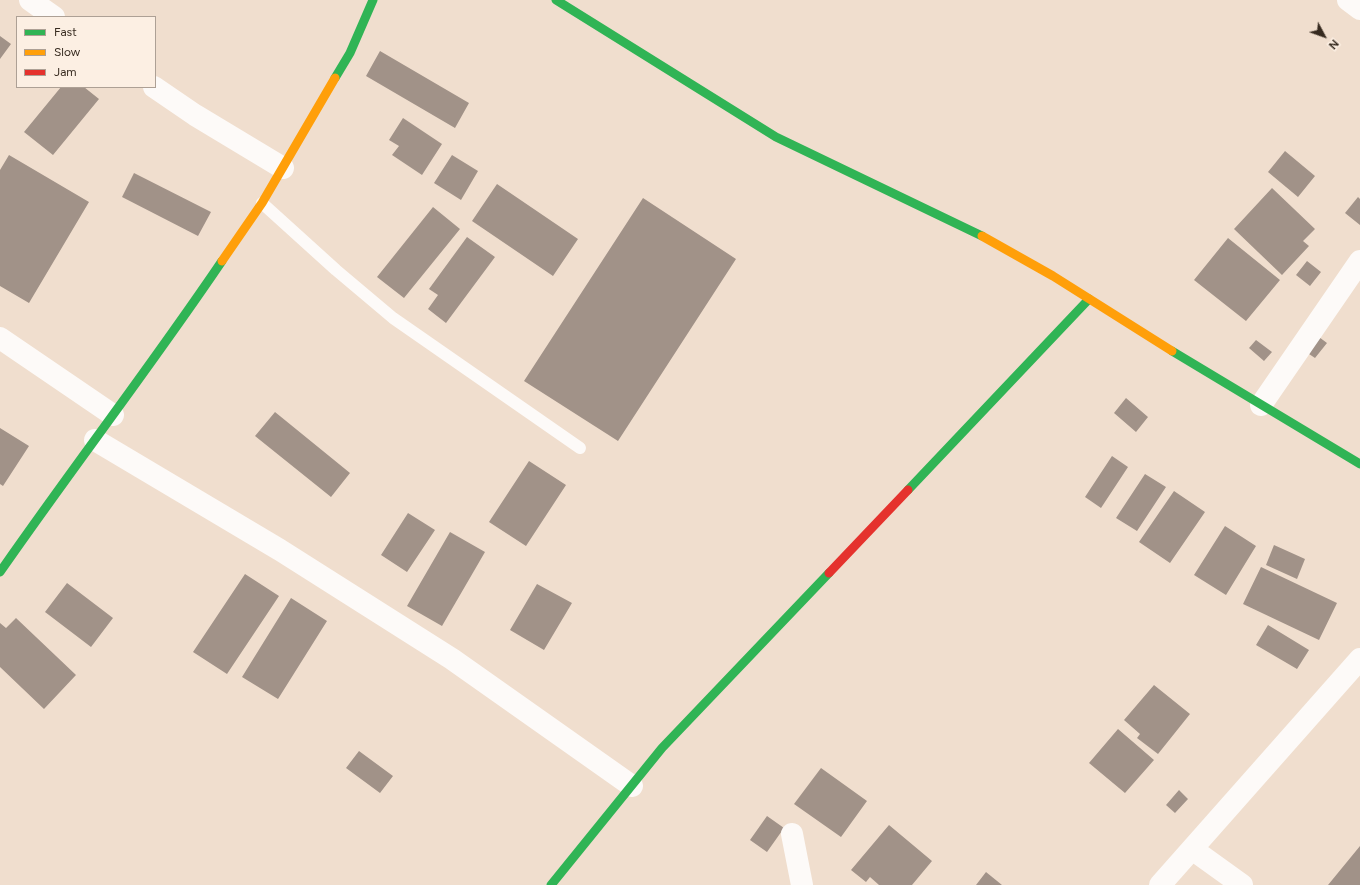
<!DOCTYPE html>
<style>
body{margin:0}
#map{position:relative;width:1360px;height:885px;overflow:hidden;background:#f0dece;font-family:Figtree,sans-serif}
canvas{display:block}
.legend{position:absolute;left:16px;top:16px;width:140px;height:72px;box-sizing:border-box;background:#fcefe3;border:1px solid #ada095;margin:0;padding:5px 7px;list-style:none;font-size:12px;color:#362a1f}
.legend li{display:flex;align-items:center;gap:8px;height:20px}
.legend b{width:20px;border:1px solid #ada095}
.north{position:absolute;left:1304px;top:16px;width:40px;height:40px;-webkit-text-stroke:3px #fcefe3;paint-order:stroke;rotate:131deg;font-size:11px;font-weight:700;line-height:16px;text-align:center;color:#362a1f}
.north::after{content:'';display:block;margin:auto;width:14px;height:18px;background:#362a1f;clip-path:polygon(50% 0,100% 100%,50% 72%,0 100%)}
</style>
<div id="map">
<canvas width="1360" height="885"></canvas>
<ul class="legend">
<li><b style="height:5px;background:#30b455"></b>Fast</li>
<li><b style="height:5px;background:#ff9f0a"></b>Slow</li>
<li><b style="height:5px;background:#e5322d"></b>Jam</li>
</ul>
<div class="north">N</div>
</div>
<script>
const g = document.querySelector('canvas').getContext('2d');
g.lineJoin = 'round';
function fillPath(path, color) {
  g.fillStyle = color;
  g.fill(path, 'evenodd');
}
function strokePath(path, color, width, dash) {
  g.strokeStyle = color;
  g.lineWidth = width;
  g.lineCap = dash ? 'butt' : 'round';
  g.setLineDash(dash || []);
  g.stroke(path);
}
fillPath(new Path2D(`
 M0,36L11,44L0,59Z
 M380,51L469,103L455,128L366,76Z
 M61,87H84L99,99L53,155L24,132Z
 M403,118L442,144L422,175L392,155L399,146L389,140Z
 M1285,151L1315,176L1298,197L1268,172Z
 M9,155L89,202L29,303L0,286V170Z
 M452,155L478,171L461,200L434,183Z
 M134,173L211,212L198,236L122,197Z
 M497,184L578,239L553,276L472,221Z
 M1272,188L1315,229L1303,241L1309,246L1282,275L1234,229Z
 M1358,197L1360,199V225L1345,213Z
 M643,198L736,259L618,441L524,381Z
 M433,207L460,229L404,298L377,277Z
 M467,237L495,257L446,323L428,309L438,295L429,289Z
 M1228,238L1280,280L1246,321L1194,280Z
 M1307,261L1321,272L1310,286L1296,275Z
 M1315,334L1327,343L1315,358L1303,350Z
 M1256,340L1272,352L1264,361L1249,348Z
 M1126,398L1148,417L1136,432L1114,413Z
 M275,412L350,473L331,497L255,436Z
 M0,428L29,446L3,486L0,484Z
 M1112,456L1128,467L1101,508L1085,497Z
 M529,461L566,485L526,546L489,522Z
 M1145,474L1166,487L1137,531L1116,518Z
 M1174,491L1205,512L1170,563L1139,542Z
 M408,513L435,530L407,572L381,555Z
 M1225,526L1256,546L1226,595L1194,575Z
 M450,532L485,552L442,626L407,606Z
 M1274,545L1305,559L1297,579L1266,565Z
 M1261,567L1337,603L1319,640L1243,604Z
 M245,574L279,596L227,674L193,652Z
 M67,583L113,618L91,647L45,612Z
 M537,584L572,603L544,650L510,630Z
 M291,598L327,621L278,699L242,677Z
 M16,618L76,675L44,709L0,667V623L6,628Z
 M1268,625L1309,650L1297,669L1256,645Z
 M1154,685L1190,714L1158,754L1137,738L1140,734L1124,720Z
 M1118,729L1154,760L1125,793L1089,763Z
 M359,751L393,776L380,793L346,768Z
 M821,768L867,801L841,837L794,804Z
 M1179,790L1188,799L1175,813L1166,805Z
 M767,816L784,828L767,852L750,840Z
 M889,825L932,861L912,885H879L870,877L866,882L851,870Z
 M1360,846V885H1328Z
 M986,872L1002,885H976Z`), '#a19288');
strokePath(new Path2D(`
 M262,203L336,270L393,318L580,448`), '#fdfaf8', 12);
strokePath(new Path2D(`
 M30,0L54,17
 M1348,0L1360,9
 M154,87L195,115L283,168
 M0,338L113,415
 M1261,405L1360,261
 M95,440L280,550L452,659L632,786
 M792,834L802,885
 M1192,849L1242,885
 M1160,885L1360,659`), '#fdfaf8', 22);
strokePath(new Path2D(`
 M556,0L776,137L982,236
 M335,78L350,53L373,0
 M1172,351L1360,464
 M908,490L1089,299
 M0,572C73,467 151,366 222,261
 M551,885L662,748L829,573`), '#30b455', 9);
strokePath(new Path2D(`
 M982,236L1053,276L1172,351
 M222,261L262,203L335,78`), '#ff9f0a', 9);
strokePath(new Path2D(`
 M829,573L908,490`), '#e5322d', 9);
</script>
